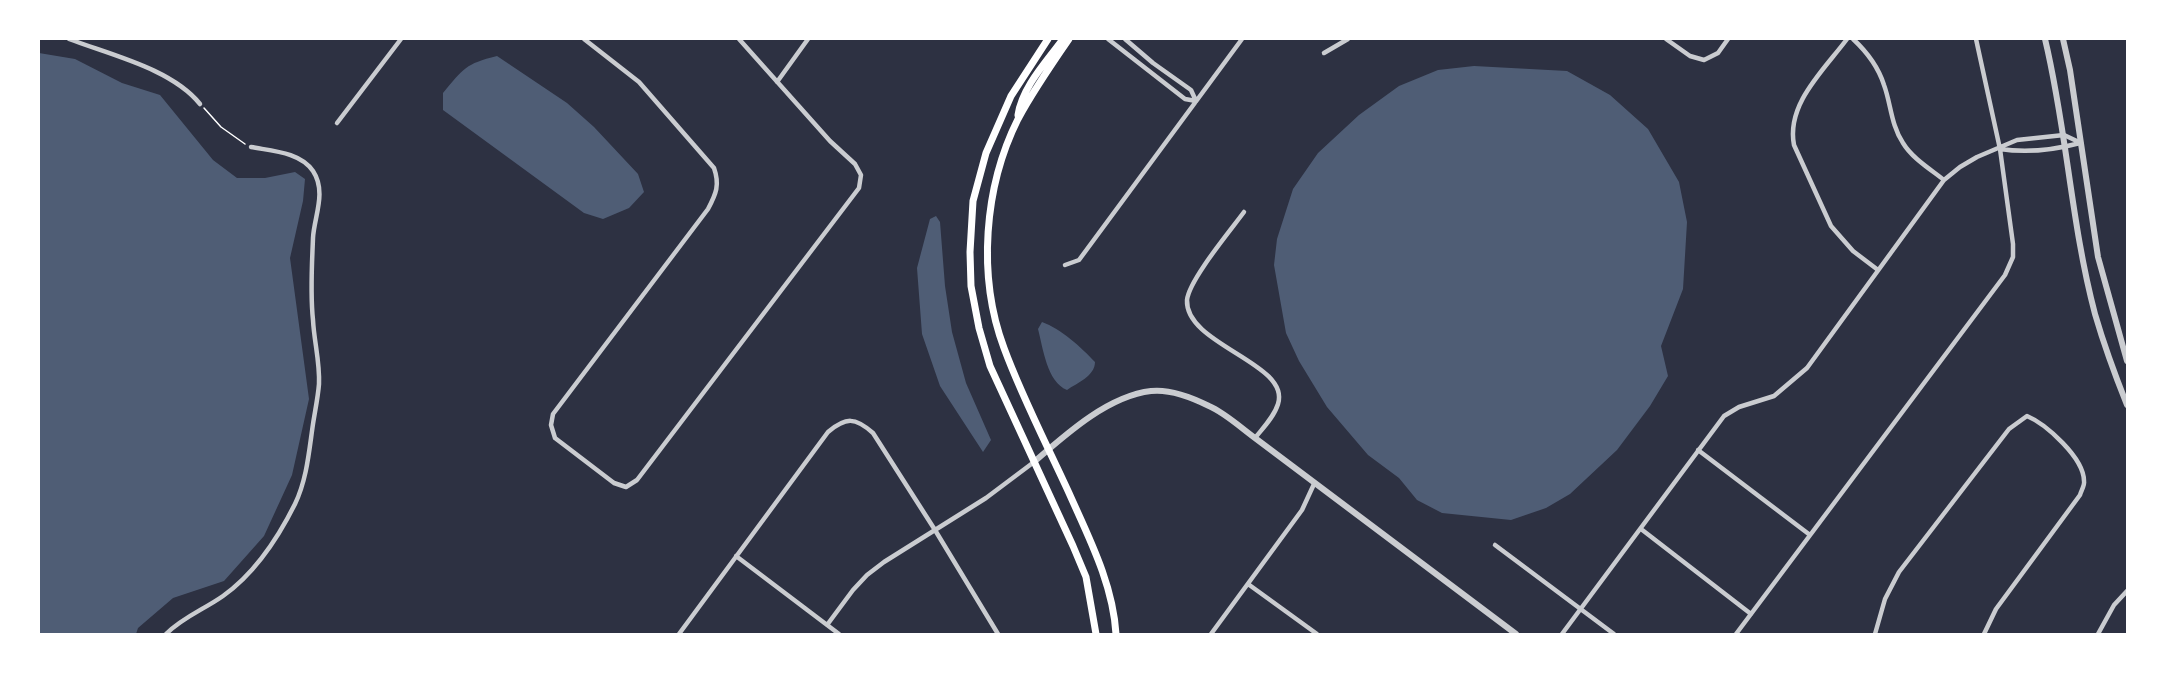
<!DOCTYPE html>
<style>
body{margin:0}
#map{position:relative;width:2166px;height:673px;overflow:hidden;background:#2d3142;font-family:"DM Sans",sans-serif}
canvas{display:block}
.frame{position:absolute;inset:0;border:40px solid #fff;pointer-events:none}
</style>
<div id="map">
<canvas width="2166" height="673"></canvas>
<div class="frame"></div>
</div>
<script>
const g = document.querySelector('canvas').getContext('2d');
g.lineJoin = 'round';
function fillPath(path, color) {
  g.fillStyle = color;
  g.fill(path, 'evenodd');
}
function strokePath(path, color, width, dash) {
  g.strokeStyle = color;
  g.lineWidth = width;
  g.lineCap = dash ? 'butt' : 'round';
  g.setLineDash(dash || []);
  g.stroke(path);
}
fillPath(new Path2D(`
 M39,53L75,59L122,83L160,95L213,160L237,178H265L295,172L305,179L303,201L290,258L309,399L292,475L264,536L224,581L173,598L138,628L136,634H39Z
 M497,56L567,103L594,127L638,174L644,192L629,208L603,219L584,213L443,110V93C464,68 465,64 497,56Z
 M1474,66L1567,71L1610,95L1648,129L1679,182L1687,222L1683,289L1661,346L1668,376L1650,406L1617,450L1570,494L1546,508L1511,520L1442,513L1417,500L1399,478L1368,455L1327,407L1299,361L1286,333L1274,265L1277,239L1293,189L1318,153L1359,115L1399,86L1438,70Z
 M936,216L940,222L945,286L952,332L966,383L991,440L983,452L940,386L922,334L917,268L930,219Z
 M1042,322C1061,329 1081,347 1095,362C1095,376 1077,383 1067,390C1047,382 1043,348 1038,329Z`), '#4f5d75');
strokePath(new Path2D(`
 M204,108L221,127L245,144`), '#fff', 1.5);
strokePath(new Path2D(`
 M69,39C111,55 172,69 200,104
 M584,39L639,82L714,168C720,185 716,194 708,209L553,414L551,425L555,438L614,483L626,487L637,480L859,188L861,175L855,164L830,141L739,39
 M1108,39L1185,99L1196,101
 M1125,39L1153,63L1191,90L1196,101
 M1666,39L1690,56L1704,60L1718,53L1728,39
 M1847,39C1824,70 1786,104 1794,145L1831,226L1853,251L1878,270
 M1853,39C1867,52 1878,66 1884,85C1891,104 1891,125 1903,143C1912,158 1930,169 1944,180
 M1324,53L1348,39
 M777,82L808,39
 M337,123L401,39
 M2000,149C2026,153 2054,150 2080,143
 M1244,212C1230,231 1189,280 1187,300C1185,345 1291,363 1278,404C1274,417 1263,428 1255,438
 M1065,265L1079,260L1242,39
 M1698,450L1810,535
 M1641,529L1751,614
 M1495,545L1614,634
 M736,556L839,634
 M1248,584L1317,634
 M827,625L853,590L867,575L884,562L986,498L1034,462
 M166,634C183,617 203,610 223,596C254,574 278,538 295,504C307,479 309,451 313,424C315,411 318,397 319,384C320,362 314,341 313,320C310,293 312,265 313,238C314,217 327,192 313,171C300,152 272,151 251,147
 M679,634L828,432C846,417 855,417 873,433L935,530L998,634
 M1211,634L1302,510L1314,484
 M1562,634L1724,416L1739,407L1774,396L1807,368L1944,180L1960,167L1977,157L2017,140L2064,135L2081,143
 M1736,634L2005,275L2013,257V244L2000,149L1976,39
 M1875,634L1885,599L1899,572L2009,429L2027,416C2046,424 2084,458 2084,481C2085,485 2081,491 2080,495L1996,609L1984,634
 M2098,634L2114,605L2127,591`), '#caccd0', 4.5);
strokePath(new Path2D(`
 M2045,39C2067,130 2071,224 2095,314C2104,345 2115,375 2127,405
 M2063,39L2070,70L2098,257L2127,361
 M1034,462C1066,434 1108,396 1151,391C1169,389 1193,398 1209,406C1225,413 1240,427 1255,438L1516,634`), '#caccd0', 6);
strokePath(new Path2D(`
 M1048,39L1011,96L986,153L973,201L970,252L971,286L979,328L990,366L1073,546L1086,577L1096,634
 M1069,39C1051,65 1033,91 1018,119C984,187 977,276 1004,348C1022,397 1047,445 1069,493C1089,538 1113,584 1116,634
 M1018,115C1022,87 1047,61 1063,39`), '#fff', 7);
</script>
